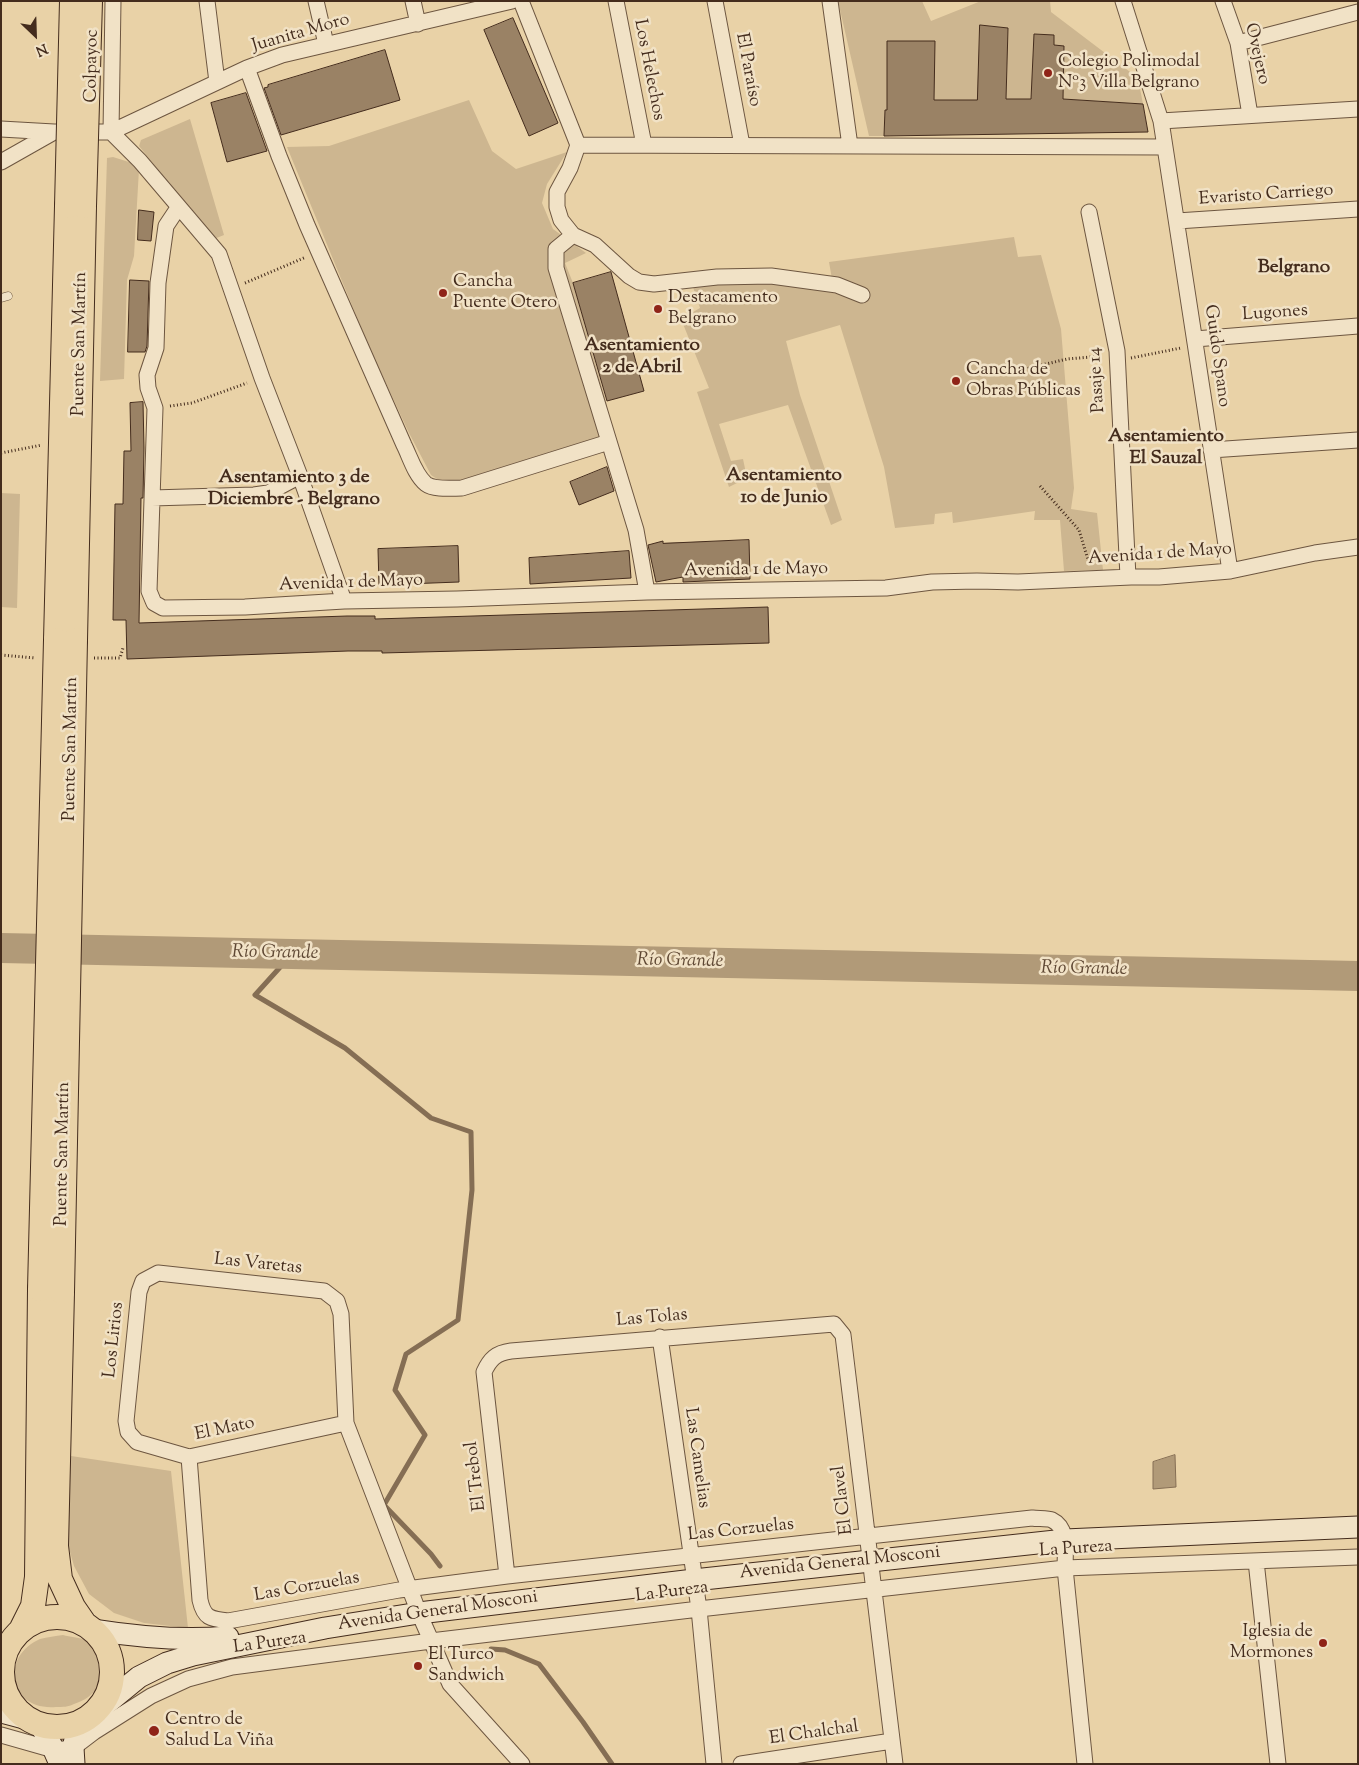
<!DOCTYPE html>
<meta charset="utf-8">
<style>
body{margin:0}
#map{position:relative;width:1359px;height:1765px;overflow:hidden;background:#e9d2a7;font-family:"Sorts Mill Goudy",serif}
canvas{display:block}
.frame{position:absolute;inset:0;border:2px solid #442c1d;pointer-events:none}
.north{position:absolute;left:10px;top:10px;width:50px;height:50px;-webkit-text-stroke:4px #f1e2c6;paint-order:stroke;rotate:156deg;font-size:14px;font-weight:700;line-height:20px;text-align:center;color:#442c1d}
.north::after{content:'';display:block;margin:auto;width:18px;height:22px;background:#442c1d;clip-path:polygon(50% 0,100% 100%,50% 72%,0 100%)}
</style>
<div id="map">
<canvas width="1359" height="1765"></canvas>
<div class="frame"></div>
<div class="north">N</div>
</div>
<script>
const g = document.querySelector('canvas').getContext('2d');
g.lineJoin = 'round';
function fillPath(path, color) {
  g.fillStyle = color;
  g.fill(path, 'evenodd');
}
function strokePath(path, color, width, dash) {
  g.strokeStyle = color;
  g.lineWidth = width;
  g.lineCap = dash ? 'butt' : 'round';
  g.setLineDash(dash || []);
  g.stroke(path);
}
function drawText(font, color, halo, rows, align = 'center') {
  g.font = font + ' "Sorts Mill Goudy",serif';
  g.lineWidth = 5;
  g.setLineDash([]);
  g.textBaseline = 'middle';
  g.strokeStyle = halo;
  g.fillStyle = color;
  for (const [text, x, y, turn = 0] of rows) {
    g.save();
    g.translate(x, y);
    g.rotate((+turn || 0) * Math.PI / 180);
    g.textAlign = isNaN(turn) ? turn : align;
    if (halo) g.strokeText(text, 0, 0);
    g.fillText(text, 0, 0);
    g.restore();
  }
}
fillPath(new Path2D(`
 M838,1H922L931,21L981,1H1050L1051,12L1138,78L1143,104L1063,99L1064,47L1054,45V35L1035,34L1031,99H1006L1008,28L981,25L977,100H938L936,112L885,110L884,136H869Z
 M469,100L492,151L516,169L567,152L547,184L542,203L553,229L586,253L565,263L573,283L606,401L609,424L616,448L525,474L452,489L431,475L409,433L369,347L287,147L329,146Z
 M190,119L224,235L214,239L139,146L141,140Z
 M113,157L132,163L139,169L134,256L127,280L124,379L100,381L107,158Z
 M1014,237L1018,257L1041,255L1061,329L1074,488L1071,509L1097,513L1103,570L1064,571L1060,520H1034L1035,511L953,523L952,512L935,514L934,524L895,528L884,467L840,325L786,341L800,395L842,520L831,525L788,405L719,424L731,461L743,459L747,478L729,487L697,392L709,388L681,319L700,308L692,284L832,279L829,262Z
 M1,493L20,494L17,608L1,607Z
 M71,1456L171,1471L188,1628L144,1623L114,1613L89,1594L74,1566L66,1538L65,1505Z
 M63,1635C70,1637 79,1637 85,1640C103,1649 107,1670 98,1686C92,1696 85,1700 74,1704C68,1707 63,1707 56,1707C8,1711 0,1656 40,1639C47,1637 56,1636 63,1635Z`), '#cdb690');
const water = new Path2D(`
 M1175,1455L1176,1487L1153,1489V1462Z`);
fillPath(water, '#b19a78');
strokePath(water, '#856e54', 1);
strokePath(new Path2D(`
 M292,954L255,995L345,1048L431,1118L471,1132L472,1190L458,1320L406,1354L395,1390L425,1435L384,1505L431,1554L440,1566
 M491,1649L505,1650L539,1664L583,1722L612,1764`), '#856e54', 5);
strokePath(new Path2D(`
 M1,948L1358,976`), '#b19a78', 30);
const building = new Path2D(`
 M513,18L558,123L529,136L484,30Z
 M980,25L1008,28L1006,99H1031L1034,34L1054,35V45L1064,46L1063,99L1143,104L1148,132L884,136L885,110H887V41H935L934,100H977Z
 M385,50L400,100L281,135L264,88L268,87V85Z
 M246,93L267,151L227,162L211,103Z
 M139,210L154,212L151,241L138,240Z
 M611,272L644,391L607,401L573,283Z
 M130,280L149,281L147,346L145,352H128Z
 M143,402L144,448L143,498H141L139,623L347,616H375V619L768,607L769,643L382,653V651H348L127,659L126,620H113L115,504H123L124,451H131L130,403Z
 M607,467L614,491L579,505L570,482Z
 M749,540L750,579L683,582V577L656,582L648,545L663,541V543Z
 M458,546L459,582L379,585L378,549Z
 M629,551L631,578L530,584L529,558Z`);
fillPath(building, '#9a8265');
strokePath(building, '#442c1d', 1);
const lane = new Path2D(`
 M1,298L8,296`);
const street = new Path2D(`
 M207,1L217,82
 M316,1L326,44
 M413,1L418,24
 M521,1L578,145
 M616,1L644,145
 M715,1L742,145
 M830,1L850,146
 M1123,1L1161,121L1230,571
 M1223,1L1238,43L1250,115
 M1238,43L1358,12
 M247,68L279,156L307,225L404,445C410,457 415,475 426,484C434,490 452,488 462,488L609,442
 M1161,121L1358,109
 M1,129L54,132H111L140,161L219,254L262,378L300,476L344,601
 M111,132L247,68L282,55L512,1
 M111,132L113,1
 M578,145L1165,147
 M578,145L570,168L557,192V207L561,220L573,235L595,245L629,276L639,282L654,284L717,277L771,276L837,285L862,295
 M1,162L54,132
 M178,208L166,226L158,283L156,348L147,375L148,388L155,408L149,591L154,603L163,608L245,607L344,601L457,599L647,592L886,588L932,582L977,581L1018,582L1131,577H1159L1230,571L1315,553L1358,547
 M1089,212L1117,351L1128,577
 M1177,221L1358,209
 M573,235L556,249V268L636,530L647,592
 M1195,339L1358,326
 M1211,450L1358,440
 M152,498L254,495L268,493L300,476
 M660,1337L699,1609L714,1764
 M346,1423L189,1457L137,1442L128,1432L126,1421L139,1292L143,1281L158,1273L324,1291L337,1301L341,1314L346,1423L419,1613L450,1684L522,1764
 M189,1457L200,1600C204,1618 210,1619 228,1621L399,1590L507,1576L1032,1518C1038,1519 1047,1518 1052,1520C1069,1528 1065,1552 1065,1568L1085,1764
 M1256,1561L1278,1764
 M507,1576L484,1372C490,1359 496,1353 511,1351L834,1324L843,1335L895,1764
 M1,1735L54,1750L73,1748L94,1732L151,1696L188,1679L232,1667L431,1641L699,1609L1065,1568L1358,1557
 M741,1764L892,1741`);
const secondary = new Path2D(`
 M94,1630C138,1637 184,1641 228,1637
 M1,1650L13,1639
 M1,1712L28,1719
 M95,1713L139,1677L167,1663L193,1655L325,1628L419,1613L694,1580L1065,1540L1358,1527
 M41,1726L54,1750L60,1764
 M74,1764L73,1748L79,1723`);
const primary = new Path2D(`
 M56,640L67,206
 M75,640L84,206
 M62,1292L56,1546L60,1579L73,1607L84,1623
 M2 1672a55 55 0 1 1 110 0a55 55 0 1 1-110 0Z
 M22,1628L33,1606L37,1577L40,1289`);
strokePath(lane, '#6d5640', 9);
strokePath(street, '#6d5640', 17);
strokePath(secondary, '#442c1d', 23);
strokePath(primary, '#442c1d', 26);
strokePath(new Path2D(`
 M245,283L306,257
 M1131,358L1181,348
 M1021,370L1067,359L1103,356
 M170,406L192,403L247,383
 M1,453L42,445
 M1040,486L1079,530L1089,563
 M1,655L35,658
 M94,658H120L123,648`), '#442c1d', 3, [1, 2.5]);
strokePath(lane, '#f1e2c6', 8);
strokePath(street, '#f1e2c6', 15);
strokePath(secondary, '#f1e2c6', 21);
strokePath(primary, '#e9d2a7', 24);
const primaryBridge = new Path2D(`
 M67,206L72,1
 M84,206L90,1
 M40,1289L56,640
 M62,1292L75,640`);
strokePath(primaryBridge, '#442c1d', 26, []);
strokePath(primaryBridge, '#e9d2a7', 24);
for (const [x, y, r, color] of [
 [1048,73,5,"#8f2418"],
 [443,293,5,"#8f2418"],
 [658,309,5,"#8f2418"],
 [956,381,5,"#8f2418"],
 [1323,1643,5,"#8f2418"],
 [418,1666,5,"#8f2418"],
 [154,1731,6,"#8f2418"]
]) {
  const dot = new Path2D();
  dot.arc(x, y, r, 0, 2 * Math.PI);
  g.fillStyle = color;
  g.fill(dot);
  strokePath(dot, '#f1e2c6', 2);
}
drawText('18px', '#442c1d', '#f1e2c6', [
 ["Juanita Moro",301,34,-16],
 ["Ovejero",1256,54,77],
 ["Colpayoc",93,66,-89],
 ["Los Helechos",648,70,79],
 ["El Paraíso",747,70,79],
 ["Evaristo Carriego",1266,196,-4],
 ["Lugones",1275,314,-4],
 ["Puente San Martín",81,344,-89],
 ["Guido Spano",1216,356,82],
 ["Pasaje 14",1098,380,-94],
 ["Avenida 1 de Mayo",1160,555,-4],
 ["Avenida 1 de Mayo",756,571,-1],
 ["Avenida 1 de Mayo",351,584,-2],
 ["Puente San Martín",72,749,-89],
 ["Puente San Martín",64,1154,-89],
 ["Las Varetas",258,1265,6],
 ["Las Tolas",652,1319,-5],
 ["Los Lirios",115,1340,-84],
 ["El Mato",225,1430,-12],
 ["Las Camelias",696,1458,82],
 ["El Trebol",477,1476,-97],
 ["El Clavel",844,1500,-97],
 ["Las Corzuelas",741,1531,-6],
 ["La Pureza",1076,1550,-4],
 ["Avenida General Mosconi",840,1564,-6],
 ["Las Corzuelas",307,1588,-10],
 ["La Pureza",672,1593,-7],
 ["Avenida General Mosconi",438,1612,-8],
 ["La Pureza",270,1644,-8],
 ["El Chalchal",814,1734,-8]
]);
drawText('18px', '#442c1d', '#f1e2c6', [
 ["Colegio Polimodal",1058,63],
 ["Nº3 Villa Belgrano",1058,84],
 ["Cancha",453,283],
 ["Puente Otero",453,304],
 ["Destacamento",668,299],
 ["Belgrano",668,320],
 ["Cancha de",966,371],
 ["Obras Públicas",966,392],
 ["Iglesia de",1313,1633,"right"],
 ["Mormones",1313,1654,"right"],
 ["El Turco",428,1656],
 ["Sandwich",428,1677],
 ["Centro de",165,1721],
 ["Salud La Viña",165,1742]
], 'left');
drawText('bold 19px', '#442c1d', '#f1e2c6', [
 ["Belgrano",1294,269],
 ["Asentamiento",642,347],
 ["2 de Abril",642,369],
 ["Asentamiento",1166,438],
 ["El Sauzal",1166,460],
 ["Asentamiento",784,477],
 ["10 de Junio",784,499],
 ["Asentamiento 3 de",294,479],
 ["Diciembre - Belgrano",294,501]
]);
drawText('italic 19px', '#5f4834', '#f1e2c6', [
 ["Río Grande",275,954,1],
 ["Río Grande",680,962,1],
 ["Río Grande",1084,970,1]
]);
</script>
